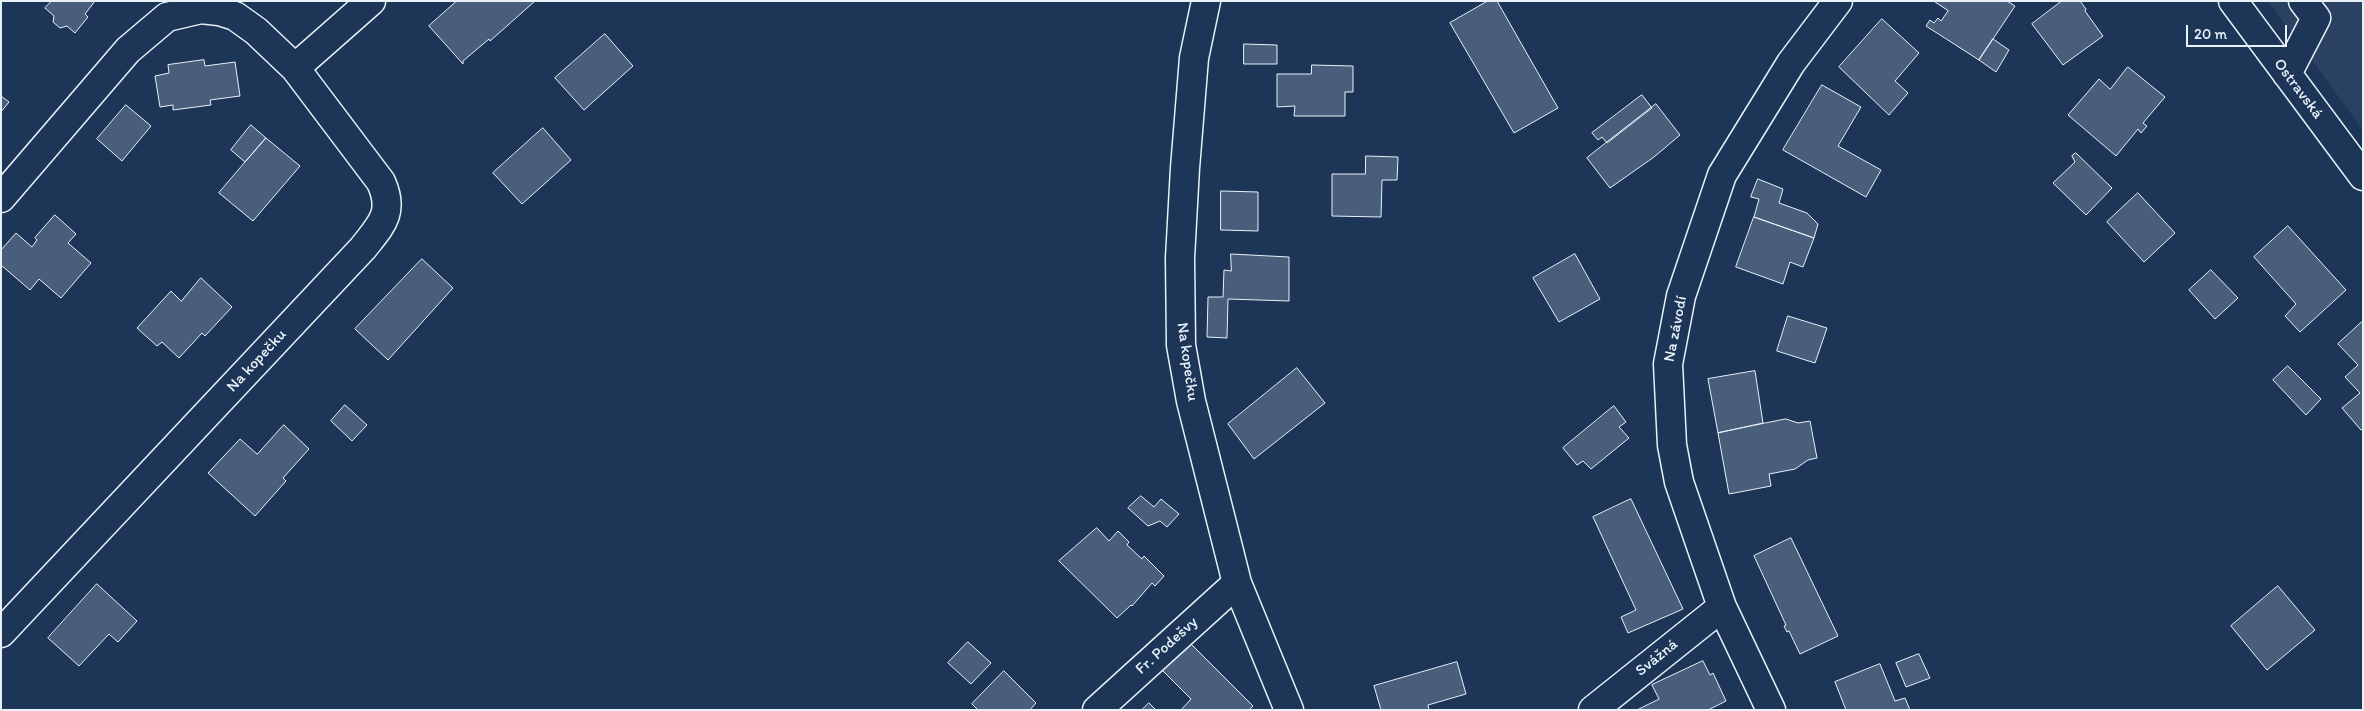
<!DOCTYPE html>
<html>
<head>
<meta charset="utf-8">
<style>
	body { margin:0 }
	#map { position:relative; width:2364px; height:711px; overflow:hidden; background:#1d3557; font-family:Itim,sans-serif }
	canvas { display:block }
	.frame { position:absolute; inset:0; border:2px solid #e8f1f8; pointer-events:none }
	.scale { position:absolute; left:2186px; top:25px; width:101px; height:22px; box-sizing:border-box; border:2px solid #e8f1f8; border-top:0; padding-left:6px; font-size:15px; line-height:18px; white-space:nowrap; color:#e8f1f8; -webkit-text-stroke:4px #1d3557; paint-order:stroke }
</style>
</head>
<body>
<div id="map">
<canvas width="2364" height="711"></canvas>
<div class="frame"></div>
<div class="scale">20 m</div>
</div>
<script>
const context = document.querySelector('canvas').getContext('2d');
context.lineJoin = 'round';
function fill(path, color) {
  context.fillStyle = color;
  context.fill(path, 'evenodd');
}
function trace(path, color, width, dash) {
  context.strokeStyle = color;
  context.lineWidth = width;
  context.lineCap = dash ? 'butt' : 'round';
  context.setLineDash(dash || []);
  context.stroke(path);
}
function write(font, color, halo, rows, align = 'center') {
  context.font = font + ' Itim,sans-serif';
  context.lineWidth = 4;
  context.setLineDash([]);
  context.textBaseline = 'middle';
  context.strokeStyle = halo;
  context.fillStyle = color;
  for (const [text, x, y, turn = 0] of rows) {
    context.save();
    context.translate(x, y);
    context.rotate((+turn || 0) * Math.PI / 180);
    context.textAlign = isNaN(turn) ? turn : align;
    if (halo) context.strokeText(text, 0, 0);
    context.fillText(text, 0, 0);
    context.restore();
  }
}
fill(new Path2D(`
	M2268,1H2363V130Z`), '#2a4162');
const building = new Path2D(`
	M52,1H95L85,14L88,17L75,33L67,26L60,28L53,22L54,16L45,8Z
	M457,1H535L490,41L489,39L463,61V64L429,26Z
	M1488,1H1497L1558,108L1514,133L1450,23Z
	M1934,1H2007L2015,6L1979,60L1926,26L1930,20L1934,23L1938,18L1941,21L1948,11Z
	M2062,1H2080L2086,9L2085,11L2103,36L2063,65L2032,24Z
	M1882,19L1919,53L1895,81L1908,93L1889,115L1839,67Z
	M605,34L633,66L584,110L555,78Z
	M1993,39L2009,50L1996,72L1979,60Z
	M1244,44L1277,45V64H1244Z
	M204,60L205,66L235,62L240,96L210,100L211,105L173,110V105L160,107L155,76L169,73L168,65Z
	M1312,65L1353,66V92H1345V116H1294L1295,106L1277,107V74H1311Z
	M2128,67L2165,97L2143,123L2147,126L2141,133L2138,129L2116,156L2068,115L2099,79L2110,89Z
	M1822,85L1861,107L1838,146L1881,170L1866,197L1783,150Z
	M1642,95L1652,108L1607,143L1602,137L1598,140L1592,133Z
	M1,96L9,102L1,112Z
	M1656,104L1680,135L1654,157L1610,188L1587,158Z
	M126,105L151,126L122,161L97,139Z
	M251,125L266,138L245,162L231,150Z
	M543,128L571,160L522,204L493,173Z
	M266,138L300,166L253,221L219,193Z
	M2076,153L2112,188L2086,215L2053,183L2075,162L2072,156Z
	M1366,156L1398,157L1397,180H1382L1381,217L1332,216V174H1365Z
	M1758,179L1783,189L1779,203L1807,213L1818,224L1814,238L1754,217L1759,199L1751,197Z
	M1221,191L1258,192V231L1221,230Z
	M2138,193L2175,233L2144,262L2107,222Z
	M55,215L76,234L68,243L91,263L61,298L39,279L30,290L1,265V250L16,233L32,247L37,240L35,238Z
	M1754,217L1814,238L1803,267L1790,262L1783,284L1736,267Z
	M2288,226L2346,290L2300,332L2285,316L2296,304L2254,257Z
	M1231,254L1289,257V301L1228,299L1227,338L1207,337L1208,297H1223L1224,270L1231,271Z
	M1575,254L1600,299L1559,322L1533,278Z
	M422,259L453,288L388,360L355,329Z
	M2211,270L2238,298L2215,319L2189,290Z
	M201,278L232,307L205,336L202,333L179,358L162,342L157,346L137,328L171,291L181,301Z
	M1788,316L1827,328L1815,363L1777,351Z
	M2363,321V429L2361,430L2342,408L2360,393L2345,377L2358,365L2338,344Z
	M2288,366L2321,399L2306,415L2273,380Z
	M1297,368L1325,403L1254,459L1228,424Z
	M1755,371L1763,423L1718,433L1708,379Z
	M345,405L367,425L352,441L331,421Z
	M1614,406L1626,422L1619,427L1629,438L1591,469L1583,461L1577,465L1563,448Z
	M1786,419L1798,423L1810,421L1817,458L1808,460L1795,469L1769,474L1771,486L1729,494L1718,433Z
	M284,425L309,449L283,478L286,481L255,516L208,473L240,439L257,454Z
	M1141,496L1154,507L1161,499L1179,514L1167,527L1160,521L1148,526L1128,508Z
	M1631,499L1683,609L1628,633L1621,617L1636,610L1593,517Z
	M1097,528L1109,541L1118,531L1129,542L1127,545L1142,559L1144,556L1164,576L1155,586L1152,583L1132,606L1131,605L1117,618L1059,561Z
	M1791,538L1838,636L1800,654L1789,631L1787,632L1784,626L1786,625L1754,556Z
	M97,584L137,621L118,642L109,634L79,666L48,638Z
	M2278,586L2315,630L2267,670L2231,626Z
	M968,642L991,663L971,684L948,663Z
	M1189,642L1253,706L1249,710H1181L1191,699L1161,669Z
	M1919,654L1930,678L1906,687L1896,663Z
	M1703,661L1710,675L1713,673L1726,701L1708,710H1637L1659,699L1652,685Z
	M1457,662L1466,694L1428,705L1429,710H1381L1374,686Z
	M1880,664L1895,701L1905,698L1910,710H1846L1835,682Z
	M1004,671L1036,703L1030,710H978L972,704Z
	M1149,703L1156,710H1142Z`);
fill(building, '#495e7a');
trace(building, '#e8f1f8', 1);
const minor = new Path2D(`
	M1206,1L1194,58L1185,168L1180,258L1181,345L1191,401L1237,583L1289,710
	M2233,1L2363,176
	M2287,74L2316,18L2303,1
	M1,198L128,50L167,17L201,9L219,11L235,16L256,31L295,68
	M1,633L363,248C381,225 395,213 381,182L295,68L371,1
	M1097,710L1237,583
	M1593,710L1722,607
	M1771,710L1722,607L1679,482L1672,445L1668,364L1681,296L1722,175L1791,63L1838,1`);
trace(minor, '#e8f1f8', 31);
trace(minor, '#1d3557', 28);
write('16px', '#e8f1f8', '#1d3557', [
	["Ostravská",2298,89,53],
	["Na závodí",1676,329,-79],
	["Na kopečku",257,361,-47],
	["Na kopečku",1187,362,82],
	["Fr. Podešvy",1167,646,-42],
	["Svážná",1657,658,-39]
]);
</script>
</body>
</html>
